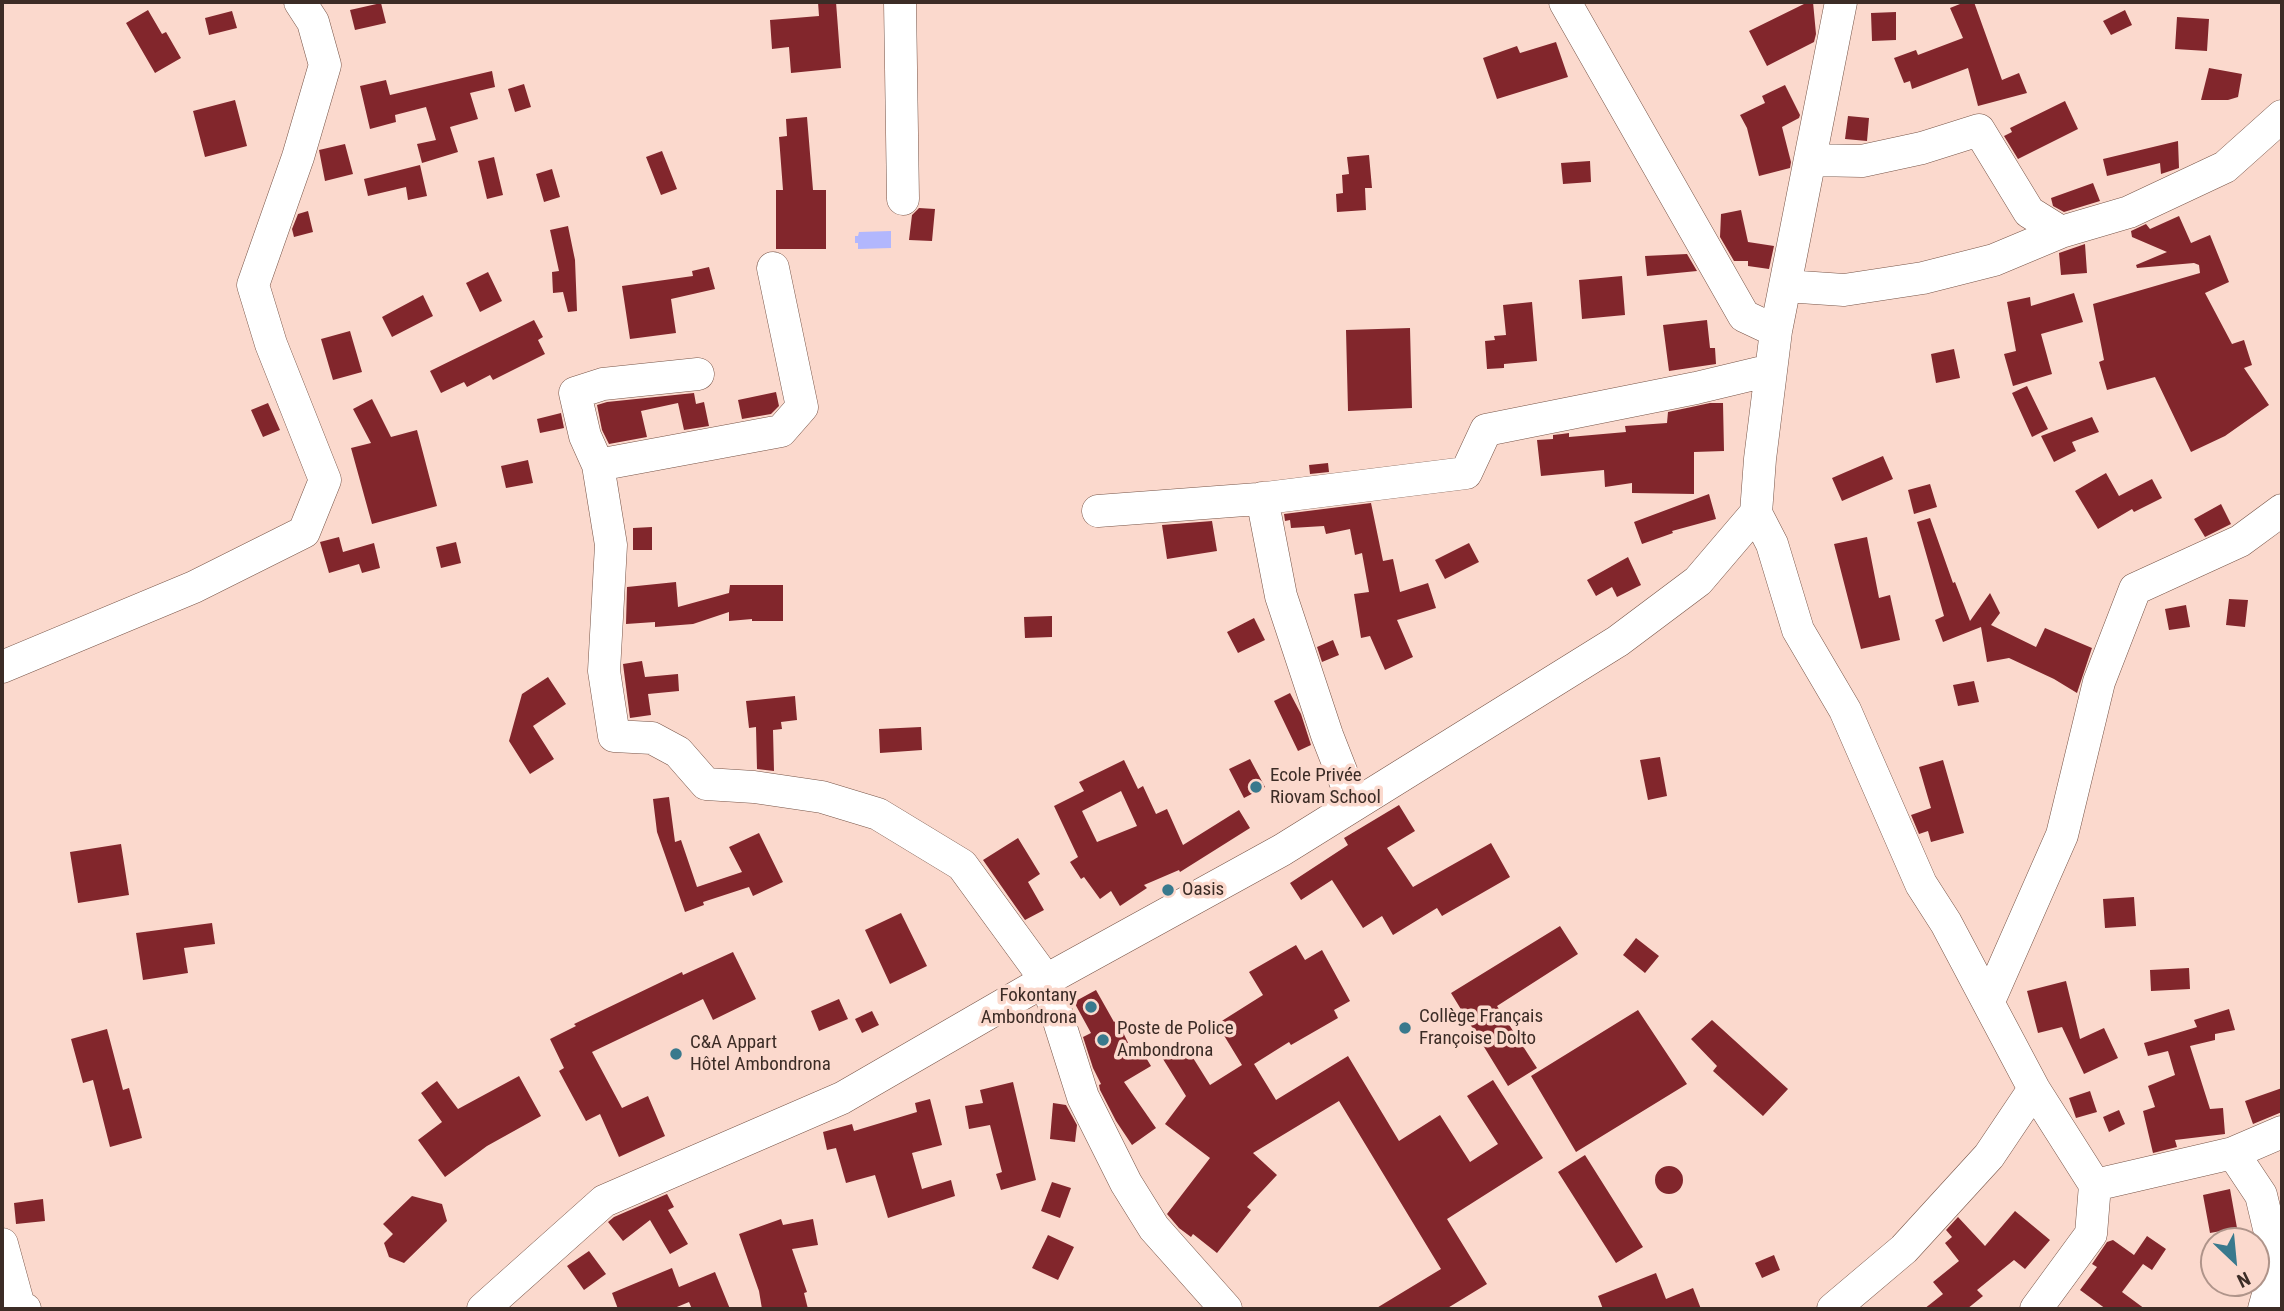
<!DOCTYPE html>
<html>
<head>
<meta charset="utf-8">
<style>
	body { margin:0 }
	#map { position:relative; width:2284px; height:1311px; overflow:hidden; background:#fbd9cd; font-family:"Roboto Condensed",sans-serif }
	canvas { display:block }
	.frame { position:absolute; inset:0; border:4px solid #3c2c26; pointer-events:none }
	.north { position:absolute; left:2200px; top:1227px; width:70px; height:70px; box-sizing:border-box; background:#fbd9cd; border:2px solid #af948a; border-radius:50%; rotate:154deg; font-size:19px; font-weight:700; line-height:28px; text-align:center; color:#3c2c26 }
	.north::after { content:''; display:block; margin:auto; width:24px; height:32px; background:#39798d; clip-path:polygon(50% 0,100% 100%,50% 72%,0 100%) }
</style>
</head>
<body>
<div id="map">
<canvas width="2284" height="1311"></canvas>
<div class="frame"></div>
<div class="north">N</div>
</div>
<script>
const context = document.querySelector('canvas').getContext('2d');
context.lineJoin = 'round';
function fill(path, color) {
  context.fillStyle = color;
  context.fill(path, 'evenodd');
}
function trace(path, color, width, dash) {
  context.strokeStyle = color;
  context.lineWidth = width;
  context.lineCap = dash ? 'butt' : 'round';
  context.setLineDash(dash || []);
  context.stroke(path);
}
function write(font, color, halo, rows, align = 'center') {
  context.font = font + ' "Roboto Condensed",sans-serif';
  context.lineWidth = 7;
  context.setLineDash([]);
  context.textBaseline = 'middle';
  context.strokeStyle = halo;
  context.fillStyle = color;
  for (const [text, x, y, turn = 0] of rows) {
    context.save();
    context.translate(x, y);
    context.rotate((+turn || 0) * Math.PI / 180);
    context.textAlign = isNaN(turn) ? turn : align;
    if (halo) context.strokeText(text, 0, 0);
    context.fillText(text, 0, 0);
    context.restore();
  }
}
fill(new Path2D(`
	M891,231V248L858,249V243H855V236H858L859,232Z`), '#b2b7fd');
fill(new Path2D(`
	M818,2H836L841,68L791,73L789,47L772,49L770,20L819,16Z
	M1808,2H1813L1816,34L1814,42L1767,66L1749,31Z
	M1965,2H1974L2002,80L2019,73L2027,93L1978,106L1968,68L1912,89L1910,81L1904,83L1894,58L1916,50L1918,55L1963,38L1950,8Z
	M381,3L386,23L355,30L350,10Z
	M148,10L162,34L166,32L181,58L155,73L126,23Z
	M2125,10L2132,25L2111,35L2103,21Z
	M232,11L237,28L209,35L205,18Z
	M1896,12V40L1872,41L1871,13Z
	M2177,17L2209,19L2207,51L2175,49Z
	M1556,42L1568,77L1497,99L1483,58L1517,46L1520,53Z
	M2209,68L2242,74L2238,97L2228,100H2201Z
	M492,71L495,87L470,93L478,119L450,127L458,152L422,163L417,144L436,140L426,107L395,115L396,122L370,129L360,86L386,80L390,95Z
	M524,84L531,107L515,112L508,89Z
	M1785,85L1800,115L1799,118L1782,127L1791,162L1790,168L1759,176L1747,128L1740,115L1765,103L1762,96Z
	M235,100L247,146L205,157L193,111Z
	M2065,101L2078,129L2018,159L2004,136L2012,132L2010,128Z
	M1848,116L1869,118L1867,141L1845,139Z
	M807,117L813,190H826V249H776V190H783L779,137L787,136L786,119Z
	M2178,141L2179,168L2161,174L2160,163L2107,176L2103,159Z
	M345,144L353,174L325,181L319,150Z
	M662,151L677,189L661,195L646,157Z
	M1369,155L1372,188H1365L1366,210L1337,212L1336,194L1343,193L1342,175L1349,174L1347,157Z
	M494,157L503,195L487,199L478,161Z
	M1590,161L1591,182L1563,184L1561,163Z
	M420,165L427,196L408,200L406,187L368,196L364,179Z
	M552,169L560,197L544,202L536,174Z
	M2093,183L2100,201L2064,212L2053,206L2051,198Z
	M919,208L935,209L932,241L909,240L912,215Z
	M1741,210L1748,242L1774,246L1769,269L1748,266V261H1734L1720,237L1721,214Z
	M308,211L313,232L294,237L292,229L298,214Z
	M2179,216L2191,243L2210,235L2229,282L2205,293L2232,344L2244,340L2252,365L2244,368L2269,405L2225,436L2191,452L2155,377L2107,390L2099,362L2104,360L2093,304L2200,273L2199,265L2194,263L2137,268L2136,265L2167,252L2132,237L2131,231L2146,224L2150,229Z
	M568,226L575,260L577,311L568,312L563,292L553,293L552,272L559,271L550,230Z
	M2085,244L2087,273L2061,275L2059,253Z
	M1687,254L1697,271L1647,276L1645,256Z
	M709,267L715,289L671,299L676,333L630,339L622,286L693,276L692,271Z
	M488,272L502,301L480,312L466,283Z
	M1622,276L1625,315L1582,319L1579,280Z
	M2074,293L2083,322L2041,334L2052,374L2013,386L2004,354L2016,351L2007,302L2030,297L2031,306Z
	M423,295L433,316L392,337L382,317Z
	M1532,302L1537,361L1504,364V368L1487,369L1485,341L1495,340L1494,336L1506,335L1503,305Z
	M534,320L543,337L538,340L545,354L493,380L490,375L467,387L464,382L441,393L430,371Z
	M1707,320L1710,348H1715L1716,364L1669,371L1663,325Z
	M1410,328L1412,408L1348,411L1346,330Z
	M350,331L362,372L333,380L321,339Z
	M1954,349L1960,378L1936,383L1931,354Z
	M2027,386L2048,429L2032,437L2012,393Z
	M776,392L779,406L771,414L742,419L738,400Z
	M694,393L696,404L704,402L709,426L684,430L678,403L641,411L647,437L609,444L602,430L597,405L607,402Z
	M372,399L391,437L417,430L437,506L372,524L351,448L371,443L353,409Z
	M268,403L280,430L263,437L251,410Z
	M1710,403H1723L1724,451L1694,452V494L1632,493V483L1605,487L1604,470L1541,476L1537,440L1553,439V435L1562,434L1569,433V437L1626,432L1625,426L1667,423L1668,412Z
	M561,413L564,428L540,433L537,419Z
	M2092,417L2099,432L2072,442L2076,451L2054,462L2041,436Z
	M1883,456L1893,479L1842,501L1832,478Z
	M528,460L533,483L506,488L501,466Z
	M1328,463L1329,472L1310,474L1309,465Z
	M2106,473L2119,496L2152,479L2162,498L2134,512L2132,509L2098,529L2075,491Z
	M1930,484L1937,507L1914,514L1908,490Z
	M1709,494L1716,519L1672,531L1673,533L1642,544L1634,522Z
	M1371,503L1383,561L1393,559L1400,592L1428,583L1436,608L1397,620L1413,657L1385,670L1370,636L1361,638L1354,594L1369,592L1362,553L1355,555L1350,529L1326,534L1324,526L1291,528L1290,520L1285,521L1284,514Z
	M2221,504L2231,524L2205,537L2194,519Z
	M1930,518L1953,583L1955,582L1970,621L1990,593L2000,613L1991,625L2036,647L2045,628L2092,648L2077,693L2054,679L2009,658L1987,662L1981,627L1943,642L1935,620L1944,616L1917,522Z
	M1212,521L1217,551L1167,559L1162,525Z
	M652,527V550H633V528Z
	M339,537L343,552L374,543L380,568L362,573L359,564L329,573L320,542Z
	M1867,537L1879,598L1890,595L1900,640L1861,649L1834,544Z
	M456,542L461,563L441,568L436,547Z
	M1469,543L1479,562L1445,579L1435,560Z
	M1628,557L1641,585L1617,597L1612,587L1596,596L1587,580Z
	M676,582L678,607L729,593L730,585H783V621H752V619L729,621V612L693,624L655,627V622L626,624L627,587Z
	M2229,599L2248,600L2245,627L2226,625Z
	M2186,605L2190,627L2169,630L2165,609Z
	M1052,616V637L1025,638L1024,617Z
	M1254,618L1265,640L1238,653L1227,632Z
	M1333,640L1339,655L1322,662L1317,647Z
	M642,661L645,677L678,674L679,691L648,694L651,715L630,718L623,664Z
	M548,677L566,704L533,726L554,759L530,774L509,741L522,694Z
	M1974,681L1979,702L1958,706L1953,685Z
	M1290,693L1301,714L1311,745L1298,751L1274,701Z
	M795,696L797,720L781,722L782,729L773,730L774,771L757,769L756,727L749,728L746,701Z
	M921,727L922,750L880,753L879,729Z
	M1660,757L1667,796L1648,800L1640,760Z
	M1250,759L1265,787L1244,798L1229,769Z
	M1124,760L1138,789L1143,786L1156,814L1167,809L1183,845L1239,810L1250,828L1180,872L1179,870L1144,885L1147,888L1120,906L1111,891L1100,899L1084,877L1081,879L1070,862L1078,857L1054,806L1084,791L1079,782ZM1121,791L1137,826L1097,842L1082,811Z
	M1943,760L1964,833L1931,842L1928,831L1919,834L1911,815L1931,808L1919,767Z
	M669,797L675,842L681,840L697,887L742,872L729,847L759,833L783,882L753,896L749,887L703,902L704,905L685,912L657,832L653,799Z
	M1399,805L1415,831L1387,848L1413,887L1491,843L1510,877L1442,916L1437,908L1393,935L1382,916L1363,928L1332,880L1301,900L1290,883L1348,845L1344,838Z
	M1018,838L1040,874L1028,882L1044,910L1025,920L983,860Z
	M121,844L129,895L78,903L70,852Z
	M2134,897L2136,926L2105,928L2103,899Z
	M901,913L927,966L890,984L865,930Z
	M212,923L215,944L184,948L188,973L143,980L136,933Z
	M1560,926L1578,954L1497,1006L1537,1068L1508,1086L1451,993Z
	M1636,938L1659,956L1645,973L1623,955Z
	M1296,945L1305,960L1322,950L1350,1001L1334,1010L1338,1018L1291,1045L1289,1042L1254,1064L1276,1100L1348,1056L1399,1141L1440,1115L1470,1162L1498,1144L1467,1096L1493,1080L1543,1158L1447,1219L1487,1284L1446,1309H1375L1441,1269L1339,1101L1253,1153L1277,1175L1247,1207L1251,1210L1217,1253L1193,1234L1191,1237L1179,1228L1167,1214L1210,1158L1165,1124L1186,1096L1163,1059L1185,1045L1210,1085L1242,1065L1217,1024L1263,995L1249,972Z
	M733,952L756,999L713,1020L703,999L592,1052L622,1108L648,1096L665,1136L619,1157L600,1114L586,1121L559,1071L564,1068L550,1039L576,1026L574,1024L682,972L683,975Z
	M2189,968L2190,989L2151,991L2150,970Z
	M2066,981L2080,1039L2104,1028L2118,1058L2084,1074L2062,1027L2038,1033L2027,991Z
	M1096,990L1114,1022L1117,1020L1134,1055L1142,1051L1151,1066L1124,1082L1156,1128L1132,1145L1116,1121L1100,1090L1099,1085L1101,1084L1093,1068L1083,1037L1091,1033L1074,1002Z
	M839,999L848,1019L819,1031L811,1011Z
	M2229,1009L2235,1030L2215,1034V1040L2190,1046L2210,1109L2223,1108L2225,1134L2175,1140L2177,1147L2153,1153L2143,1111L2155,1107L2148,1086L2175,1075L2168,1051L2148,1056L2144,1043L2197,1027L2194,1020Z
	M1638,1010L1687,1084L1576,1152L1531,1076Z
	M872,1011L879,1025L862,1033L855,1019Z
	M1712,1020L1788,1089L1763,1116L1713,1071L1717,1066L1691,1039Z
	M107,1029L123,1090L129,1088L142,1138L110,1147L93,1080L83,1083L71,1039Z
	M519,1076L541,1116L487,1146L445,1177L418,1140L442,1122L421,1093L437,1081L458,1109Z
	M1013,1082L1036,1180L1001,1190L996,1174L1002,1172L990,1125L969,1129L965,1106L983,1103L980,1090Z
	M2282,1088V1112L2253,1124L2245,1101Z
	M2090,1091L2097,1112L2076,1118L2069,1098Z
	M930,1099L942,1145L912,1153L922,1189L951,1180L955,1196L888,1218L875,1175L846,1183L836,1148L827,1150L823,1132L852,1124L854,1131L917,1112L915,1103Z
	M1053,1103L1066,1105L1077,1125L1075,1142L1050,1139Z
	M2119,1110L2125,1124L2109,1132L2103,1117Z
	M1585,1155L1643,1247L1616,1263L1558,1172Z
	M1655 1180a14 14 0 1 1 28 0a14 14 0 1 1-28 0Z
	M1052,1182L1071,1188L1060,1218L1041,1211Z
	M2230,1189L2237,1228L2210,1233L2203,1195Z
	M667,1194L674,1207L668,1210L688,1244L670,1254L650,1220L623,1241L608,1222L614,1217Z
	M412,1196L442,1204L447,1221L404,1263L389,1257L384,1243L393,1234L383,1224Z
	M43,1199L45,1221L16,1224L14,1203Z
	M2015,1211L2050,1240L2025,1269L2014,1260L1977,1290L1983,1296L1967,1309H1924L1943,1294L1933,1282L1959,1261L1945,1243L1952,1237L1946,1230L1958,1217L1985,1246Z
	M781,1219L783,1225L813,1219L818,1245L792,1249L807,1292L804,1293L808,1309H762L759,1291L739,1234Z
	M1048,1235L1074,1247L1058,1280L1032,1268Z
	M2147,1236L2166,1249L2152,1270L2143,1264L2122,1292L2145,1309H2106L2080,1290L2097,1267L2092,1264L2107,1242L2113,1240L2134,1255Z
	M589,1251L606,1274L584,1290L567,1266Z
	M1774,1255L1780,1270L1762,1278L1755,1263Z
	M672,1268L679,1287L715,1272L730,1309H692L689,1302L672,1309H618L612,1293Z
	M1656,1273L1666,1299L1693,1288L1701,1309H1603L1598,1296Z`), '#82262c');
const minor = new Path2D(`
	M900,2L903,199
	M1565,2L1744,316L1776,331
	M1810,160L1862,161L1922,148L1979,130L2029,212L2061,232
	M1785,286L1844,290L1923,278L1994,260L2061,232L2129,212L2225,167L2282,116
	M698,374L603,384L575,393L585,436L598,465L611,545L604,671L614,736L652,738L678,752L706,784L754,787L822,797L878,814L962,865L1046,980L1083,1097L1126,1183L1154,1228L1226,1309
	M598,465L781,431L802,407L773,268
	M1262,498L1281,596L1327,735L1354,804
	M1098,511L1258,499L1466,473L1486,430L1696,388L1771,370
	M1756,513L1772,544L1798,630L1845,710L1921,884L1946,923L2034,1089L2095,1185L2233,1153L2261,1195L2277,1262L2264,1309
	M2,667L194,587L304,532L325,480L271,344L253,285L298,157L325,65L313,22L300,2
	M1989,1001L2062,835L2099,682L2135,589L2240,541L2282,510
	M2233,1153L2282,1132
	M2,1244L19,1306L25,1309
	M483,1309L604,1201L842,1098L1046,980L1282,850L1618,641L1698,581L1756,513L1760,459L1776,331L1841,2
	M1833,1309L1904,1249L1989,1156L2034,1089
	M2036,1309L2091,1234L2095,1185`);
trace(minor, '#775447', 33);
trace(minor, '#fff', 32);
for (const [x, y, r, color] of [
	[1256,787,7,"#39798d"],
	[1168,890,7,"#39798d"],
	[1091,1007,7,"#39798d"],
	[1405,1028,7,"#39798d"],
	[1103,1040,7,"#39798d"],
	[676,1054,7,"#39798d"]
]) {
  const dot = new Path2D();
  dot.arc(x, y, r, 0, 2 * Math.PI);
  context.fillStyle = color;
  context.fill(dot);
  trace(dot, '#fbd9cd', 2.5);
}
write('19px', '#3c2c26', '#fbd9cd', [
	["Ecole Privée",1270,776],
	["Riovam School",1270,798],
	["Oasis",1182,890],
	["Fokontany",1077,996,"right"],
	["Ambondrona",1077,1018,"right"],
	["Collège Français",1419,1017],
	["Françoise Dolto",1419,1039],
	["Poste de Police",1117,1029],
	["Ambondrona",1117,1051],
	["C&A Appart",690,1043],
	["Hôtel Ambondrona",690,1065]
], 'left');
</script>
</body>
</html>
